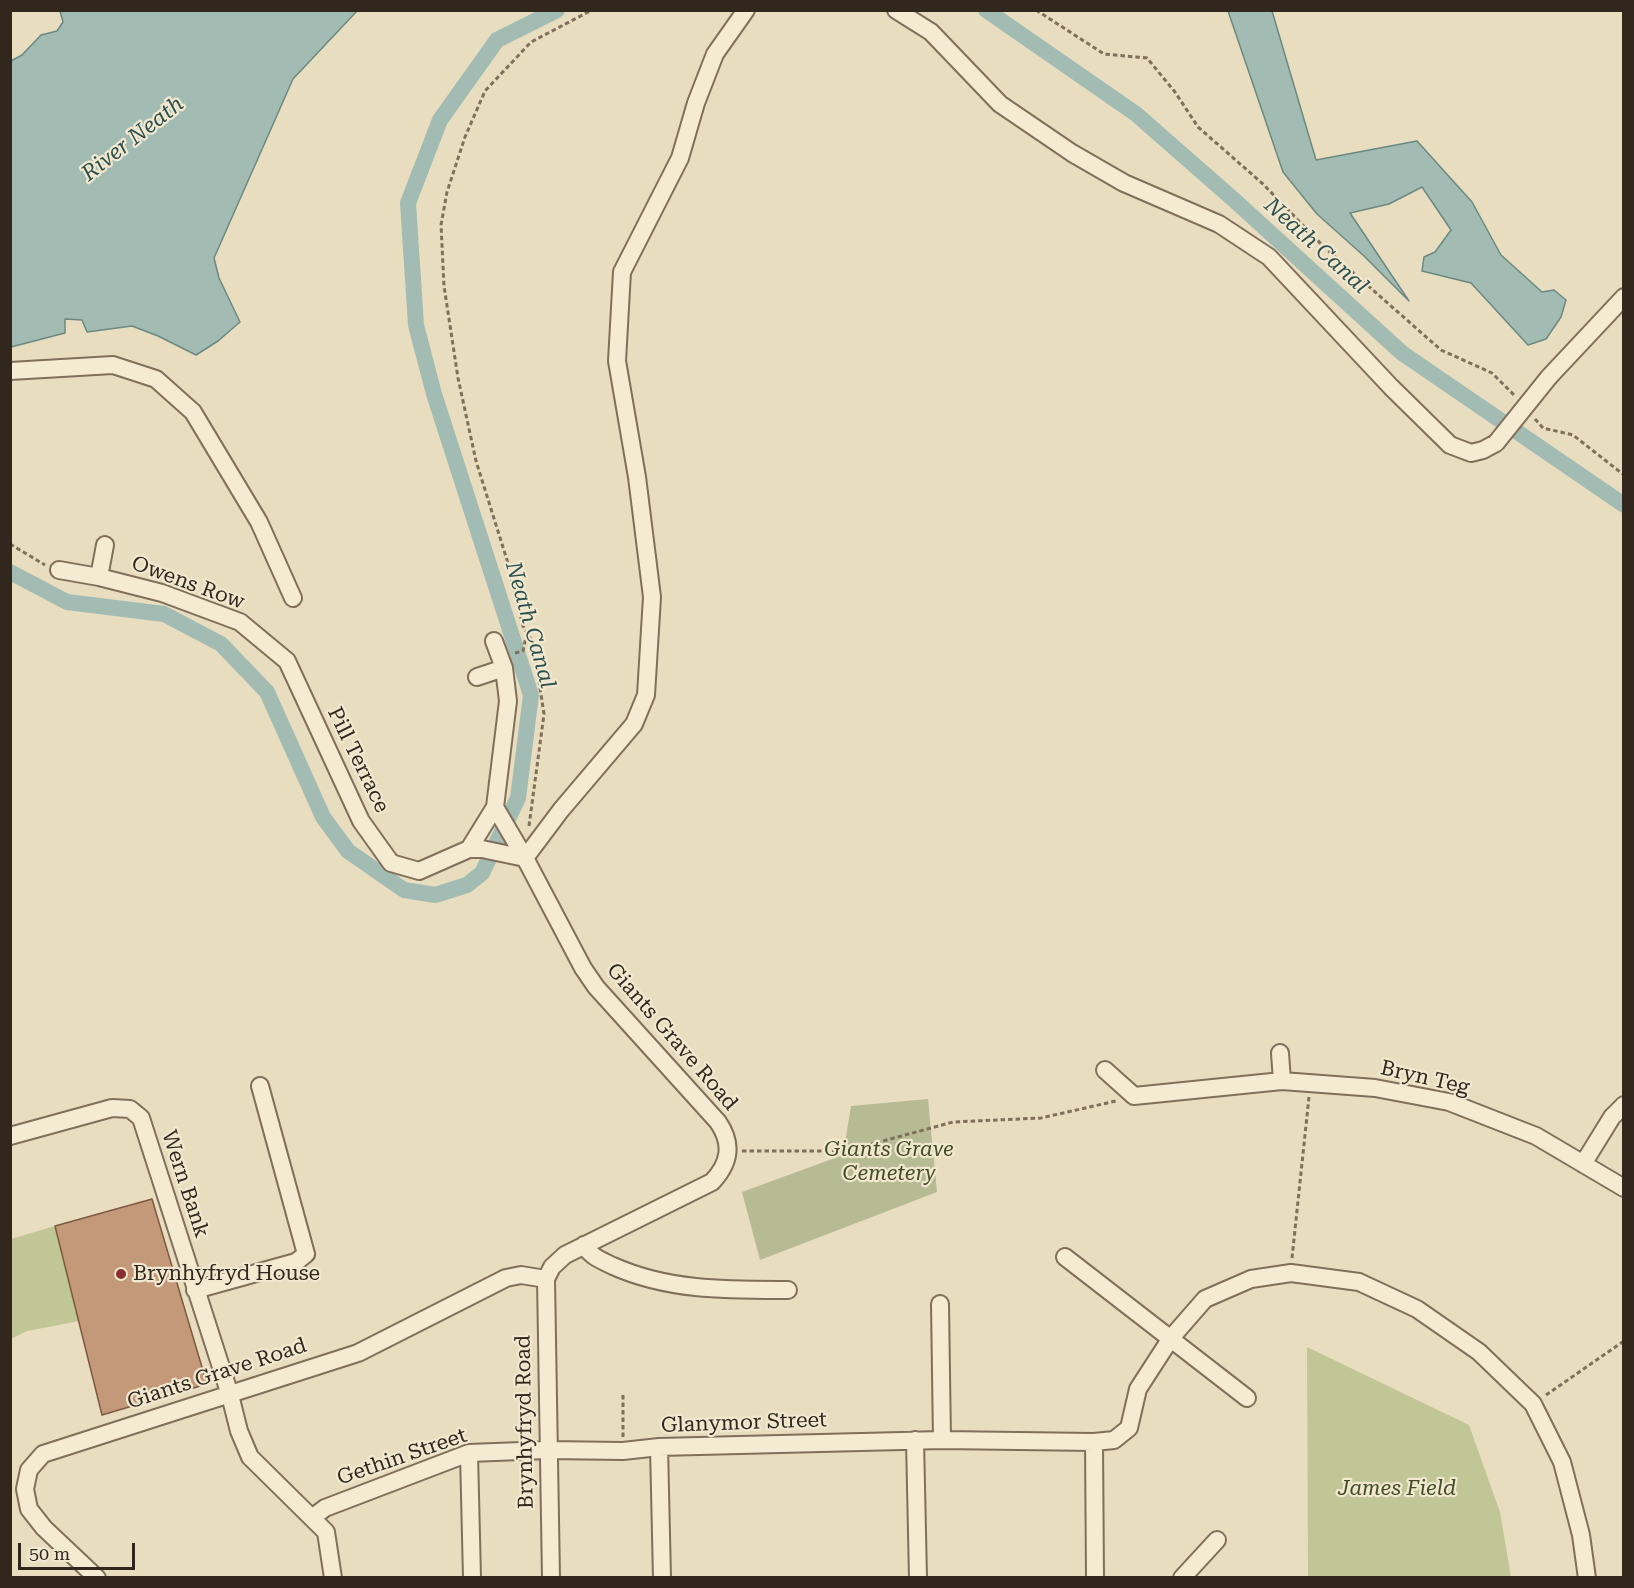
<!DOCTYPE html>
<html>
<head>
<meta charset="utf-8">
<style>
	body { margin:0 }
	#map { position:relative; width:1634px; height:1588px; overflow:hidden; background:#e9ddc0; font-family:"Roboto Serif",serif }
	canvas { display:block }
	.frame { position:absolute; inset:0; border:12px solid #31271d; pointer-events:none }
	.scale { position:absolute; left:18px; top:1543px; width:117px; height:27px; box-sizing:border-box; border:3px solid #31271d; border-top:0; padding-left:8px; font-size:18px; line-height:21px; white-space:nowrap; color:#31271d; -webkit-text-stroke:4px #f1e8cf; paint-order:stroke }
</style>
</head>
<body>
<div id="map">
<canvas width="1634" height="1588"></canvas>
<div class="frame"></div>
<div class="scale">50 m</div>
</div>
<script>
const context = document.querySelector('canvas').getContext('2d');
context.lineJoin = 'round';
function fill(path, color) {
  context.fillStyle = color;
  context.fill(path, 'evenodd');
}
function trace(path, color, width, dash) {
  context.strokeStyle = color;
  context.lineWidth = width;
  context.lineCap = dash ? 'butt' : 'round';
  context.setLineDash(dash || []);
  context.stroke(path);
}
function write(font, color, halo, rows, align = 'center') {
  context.font = font + ' "Roboto Serif",serif';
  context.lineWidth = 4.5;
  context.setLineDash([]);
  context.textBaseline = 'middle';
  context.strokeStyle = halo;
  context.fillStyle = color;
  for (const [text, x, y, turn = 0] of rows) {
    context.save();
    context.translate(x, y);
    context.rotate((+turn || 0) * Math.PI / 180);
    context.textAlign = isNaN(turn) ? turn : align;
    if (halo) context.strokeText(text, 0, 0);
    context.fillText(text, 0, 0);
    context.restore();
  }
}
fill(new Path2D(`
	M55,1226L79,1321L27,1331L11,1339V1239Z
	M1307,1347L1469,1425L1500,1512L1511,1577H1308Z`), '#c0c695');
fill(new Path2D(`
	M928,1099L937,1192L760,1260L742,1192L843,1155L851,1106Z`), '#b6bb94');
const water = new Path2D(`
	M60,11H357L293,79L214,258L219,278L240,322L218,341L196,355L158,336L132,326L87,332L82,320L65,319V333L11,347V61L22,55L41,35L57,31L63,22Z
	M1228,11H1272L1316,160L1417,141L1472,202L1501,255L1542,292L1554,290L1566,300L1561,317L1546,339L1528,345L1471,283L1422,271L1424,257L1435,252L1451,230L1422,187L1389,204L1350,213L1409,301L1364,256L1317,214L1283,172Z`);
fill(water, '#a2bcb4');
trace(water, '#6b8881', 1.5);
trace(new Path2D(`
	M986,10L1136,114L1233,199L1402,353L1624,505
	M10,572L67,602L164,614L221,644L267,692L323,817L348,851L404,890L435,895L467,885L482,873L518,798L531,695L434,394L416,325L408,203L440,120L497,40L557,10`), '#a2bcb4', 16);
const building = new Path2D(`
	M152,1199L207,1384L102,1415L55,1226Z`);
fill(building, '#c49979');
trace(building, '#7d5a42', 1.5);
const minor = new Path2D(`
	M896,10L931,32L1000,104L1072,153L1124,183L1219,224L1269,257L1391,387L1450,445L1471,453L1483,450L1496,443
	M10,371L113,365L156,379L193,412L259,522L293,598
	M1549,377L1624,297
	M59,570L99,577L162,593L240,622L287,661L361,821L391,863L419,871L469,849H482L525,858
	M99,577L105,545
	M477,677L504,668
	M495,807L525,858L583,968L596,987L718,1122C733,1144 730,1163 712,1182L565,1255L552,1267L546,1279L551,1578
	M469,849L495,807L508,701L504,668L494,641
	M525,858L561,810L634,724L646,695L652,597L637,477L617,361L622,272L680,158L696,103L715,54L746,10
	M1280,1053L1282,1081L1375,1088L1449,1102L1536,1136L1624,1188
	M1105,1070L1134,1096L1282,1081
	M10,1136L112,1108L130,1109L141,1118L230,1395L239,1431L250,1457L326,1532L333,1578
	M1583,1164L1612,1117L1624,1105
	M584,1245C591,1257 601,1260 613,1266C669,1291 728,1290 788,1290
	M1065,1257L1247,1398
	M195,1290L296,1262L306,1254L260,1086
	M940,1304L942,1440
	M915,1440L918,1578
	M1094,1442L1095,1578
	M659,1447L662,1578
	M469,1453L472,1578
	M312,1518L325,1508L469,1453L547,1450L623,1451L659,1447L942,1440L1094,1442L1114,1440L1129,1428L1138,1389L1171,1338L1205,1299L1251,1279L1291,1273L1359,1282L1417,1309L1479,1352L1533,1404L1562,1462L1581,1535L1587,1578
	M97,1578L44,1528L29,1509L25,1489L29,1470L43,1454L358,1353L506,1278L521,1275L546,1279
	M1182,1578L1217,1540`);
trace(minor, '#806f5a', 20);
trace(new Path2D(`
	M1036,10L1104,54L1147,58L1175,92L1198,127L1263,184L1324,247L1441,350L1492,373L1515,396
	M1535,419L1543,428L1573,435L1624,475
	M10,544L45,565
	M515,653L523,651L527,632
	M529,826L544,714L533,643L523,626L507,560L476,461L458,378L444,286L441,225L447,192L465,137L485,91L531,42L592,10
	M742,1151H846L953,1122L1041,1118L1116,1101
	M1292,1258L1309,1097
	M1546,1395L1624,1341
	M623,1437V1392`), '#806f5a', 3, [4.5, 3]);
trace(minor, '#f5ebd2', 16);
const minorBridge = new Path2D(`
	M1496,443L1549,377`);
trace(minorBridge, '#806f5a', 20, []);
trace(minorBridge, '#f5ebd2', 16);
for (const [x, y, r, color] of [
	[121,1274,6,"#8a2f2f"]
]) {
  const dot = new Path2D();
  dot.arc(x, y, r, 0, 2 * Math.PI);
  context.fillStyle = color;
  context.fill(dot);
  trace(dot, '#f1e8cf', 2);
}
write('21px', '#31271d', '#f1e8cf', [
	["Owens Row",188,583,20],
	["Pill Terrace",358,760,64],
	["Giants Grave Road",672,1037,49],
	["Bryn Teg",1425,1078,13],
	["Wern Bank",185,1184,72],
	["Giants Grave Road",217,1374,-18],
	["Brynhyfryd Road",525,1422,-91],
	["Glanymor Street",744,1423,-2],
	["Gethin Street",402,1457,-19]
]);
write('italic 21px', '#424c25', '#f1e8cf', [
	["Giants Grave",889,1150],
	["Cemetery",889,1174],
	["James Field",1397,1489]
]);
write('21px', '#31271d', '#f1e8cf', [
	["Brynhyfryd House",133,1274]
], 'left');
write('italic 22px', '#2d504e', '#f1e8cf', [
	["River Neath",133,139,-38],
	["Neath Canal",1316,246,42],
	["Neath Canal",530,625,74]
]);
</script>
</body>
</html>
